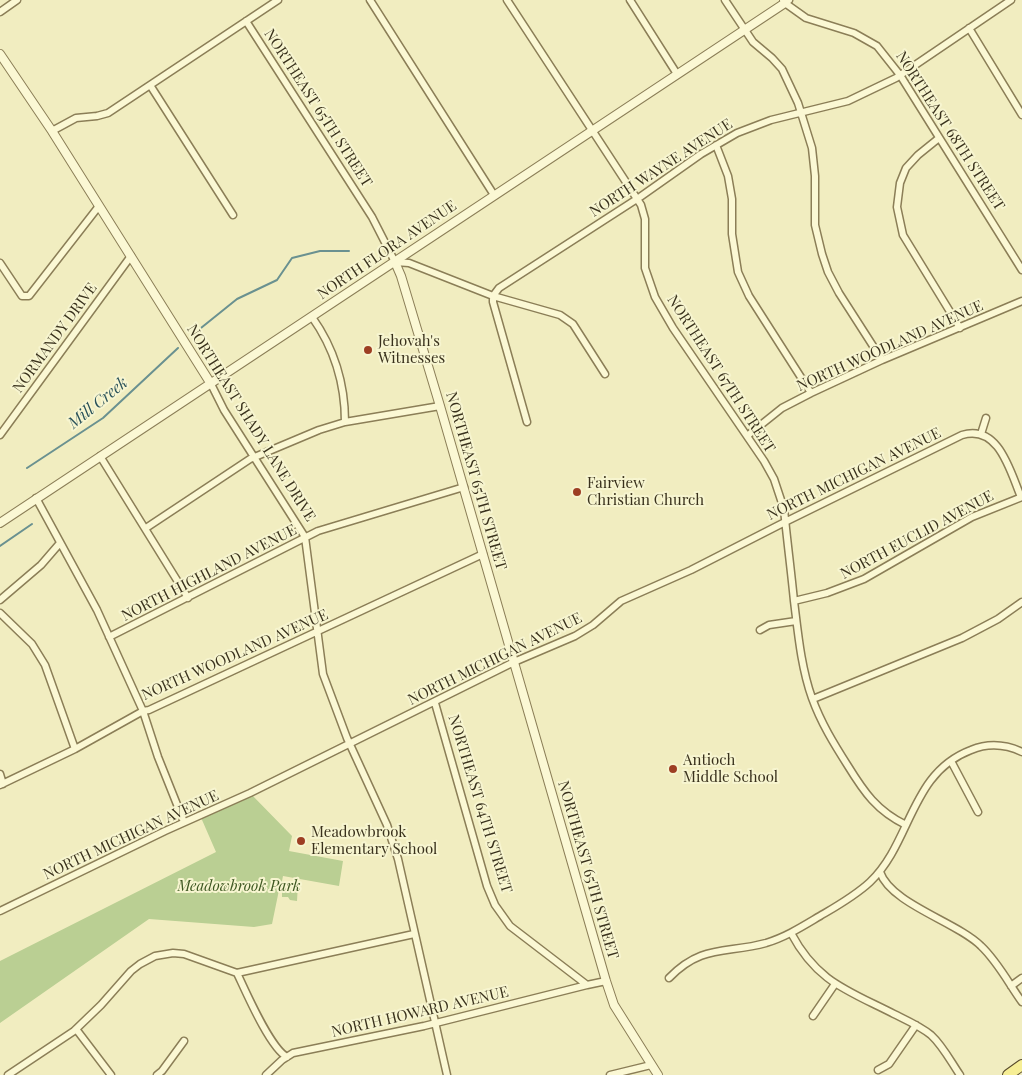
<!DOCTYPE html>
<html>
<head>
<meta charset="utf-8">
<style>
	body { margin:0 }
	canvas { display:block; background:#f1edc0 }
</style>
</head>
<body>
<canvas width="1022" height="1075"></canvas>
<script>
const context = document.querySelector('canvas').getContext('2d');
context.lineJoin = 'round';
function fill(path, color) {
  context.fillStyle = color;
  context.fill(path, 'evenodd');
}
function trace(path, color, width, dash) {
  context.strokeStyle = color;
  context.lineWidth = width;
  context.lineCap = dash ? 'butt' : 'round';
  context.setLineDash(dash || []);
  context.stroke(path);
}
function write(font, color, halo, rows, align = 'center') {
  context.font = font + ' "Playfair Display",serif';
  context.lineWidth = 4;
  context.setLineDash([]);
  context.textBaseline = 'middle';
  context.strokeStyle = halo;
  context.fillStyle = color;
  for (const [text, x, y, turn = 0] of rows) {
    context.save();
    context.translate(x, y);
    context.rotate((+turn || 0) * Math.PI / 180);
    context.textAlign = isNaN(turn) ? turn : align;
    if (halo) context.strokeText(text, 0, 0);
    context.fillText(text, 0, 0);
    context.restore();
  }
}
fill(new Path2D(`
	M250,793L292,836L289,851L343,861L339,886L283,876L282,881L298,884L297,901L290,900L288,897H282V892L279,890L272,924L254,927L149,919L0,1023V961L216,852L199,813Z`), '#bacf93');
trace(new Path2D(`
	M191,336L237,299L277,280L292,258L320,251H349
	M27,468L103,418L178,348
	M0,546L32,524`), '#6a9190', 2);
const minor = new Path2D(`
	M370,0L494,195
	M507,0L641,205L645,219V268L655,297L673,328L764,461L774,479L784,509C787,540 791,570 794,601C798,633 801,667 812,698C821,723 834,744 848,766C864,792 877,811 906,825
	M630,0L677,74
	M725,0L753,42L772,58L782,69L798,103L812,148L815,176V225L822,254L828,272L839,293L882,360
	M789,0L785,3L806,18L854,33L877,46L900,75L1022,270
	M0,12L17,0
	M246,21L372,217L395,262L409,263L493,296L560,315L573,324L605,374
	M969,28L1022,115
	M150,85L233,215
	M52,131L76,118L97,116L108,113L278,0
	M939,138L918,155L906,168L900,183L897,207L903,235L960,328
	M716,145L728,176L732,199V234L738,272L749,296L811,393
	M0,263L22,296H29L99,206
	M312,317C334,348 345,383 345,422
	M211,384L224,410L305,537L323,674L347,738L387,825L398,859L447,1075
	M527,422L493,302V296L499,288L640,197L701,154L737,133L771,120L848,101L896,78L1011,0
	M981,434L986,418
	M0,435L131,256
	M747,436L782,408L811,393L882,360L1022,301
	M100,456L188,598
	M36,498L97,610L143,711L158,757L184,822
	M146,528L250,459L319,430L345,422L440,406
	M0,600L41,565L60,543
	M794,601L827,593L864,579L972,517L1022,497
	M0,613L32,644L45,665L75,749
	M760,630L769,625L796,621
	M109,637L318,531L464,487
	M813,699L962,638L998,619L1022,602
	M435,703L487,886L495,905L510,926L587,985L606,981
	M951,761L978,812
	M0,774L3,784
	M0,785L75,749L143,711L149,710L483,554
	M880,872C891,904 957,922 981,946C998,962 1009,984 1022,1002
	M0,911L165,831L250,793L514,662L575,636L593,625L621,601L691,570L785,522L962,435C999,424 1010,471 1021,497
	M791,933C817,982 847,990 894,1014C906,1020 920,1026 931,1035C943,1046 951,1062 960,1075
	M237,973C246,992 270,1048 287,1057
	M669,978C702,944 726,954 766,943C786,937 803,926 820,916C837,906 855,896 870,882C912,842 910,773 971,750C988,743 1005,744 1022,752
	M1011,986L1022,978
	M813,1016L835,984
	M76,1029L111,1075
	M878,1070L889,1064L916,1025
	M8,1075L74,1031L101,1005L131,971L140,964L155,956L173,953L184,954L237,973L414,934
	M157,1075L162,1071L184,1041
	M266,1075L282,1060L293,1053L424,1026L587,985
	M610,1075L651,1065`);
const tertiary = new Path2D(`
	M0,54L52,131L211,384
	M395,262L401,276L440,406L606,981L614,1005L658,1075
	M0,523L785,3L784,0`);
const primary = new Path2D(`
	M1008,1075L1022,1065`);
trace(minor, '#8b7e57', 9);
trace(tertiary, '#8b7e57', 10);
trace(primary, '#584a2b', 12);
trace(minor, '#fbf8d4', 6);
trace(tertiary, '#fbf8d4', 8);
trace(primary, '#f6ee95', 10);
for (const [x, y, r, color] of [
	[368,350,5,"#9d3e23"],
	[577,492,5,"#9d3e23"],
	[673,769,5,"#9d3e23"],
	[301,841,5,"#9d3e23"]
]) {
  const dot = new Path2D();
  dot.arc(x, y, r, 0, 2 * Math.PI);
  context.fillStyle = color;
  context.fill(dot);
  trace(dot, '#f7f5d0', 2);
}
write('15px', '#39311c', '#f7f5d0', [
	["NORTHEAST 65TH STREET",318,108,57],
	["NORTHEAST 68TH STREET",950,131,57],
	["NORTH WAYNE AVENUE",661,168,-33],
	["NORTH FLORA AVENUE",387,250,-34],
	["NORMANDY DRIVE",55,338,-54],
	["NORTH WOODLAND AVENUE",890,346,-24],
	["NORTHEAST 67TH STREET",721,374,57],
	["NORTHEAST SHADY LANE DRIVE",251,423,58],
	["NORTH MICHIGAN AVENUE",854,474,-26],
	["NORTHEAST 65TH STREET",476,481,74],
	["NORTH EUCLID AVENUE",917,535,-28],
	["NORTH HIGHLAND AVENUE",209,573,-27],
	["NORTH WOODLAND AVENUE",235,655,-24],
	["NORTH MICHIGAN AVENUE",495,659,-26],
	["NORTHEAST 64TH STREET",480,804,73],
	["NORTH MICHIGAN AVENUE",131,835,-25],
	["NORTHEAST 65TH STREET",588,870,74],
	["NORTH HOWARD AVENUE",420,1012,-13]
]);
write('15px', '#39311c', '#f7f5d0', [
	["Jehovah's",378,341],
	["Witnesses",378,358],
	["Fairview",587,483],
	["Christian Church",587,500],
	["Antioch",683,760],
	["Middle School",683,777],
	["Meadowbrook",311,832],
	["Elementary School",311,849]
], 'left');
write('italic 15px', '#3d5721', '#f7f5d0', [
	["Meadowbrook Park",239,886]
]);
write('italic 16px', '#2a525a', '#f7f5d0', [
	["Mill Creek",98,403,-39]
]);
</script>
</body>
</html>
